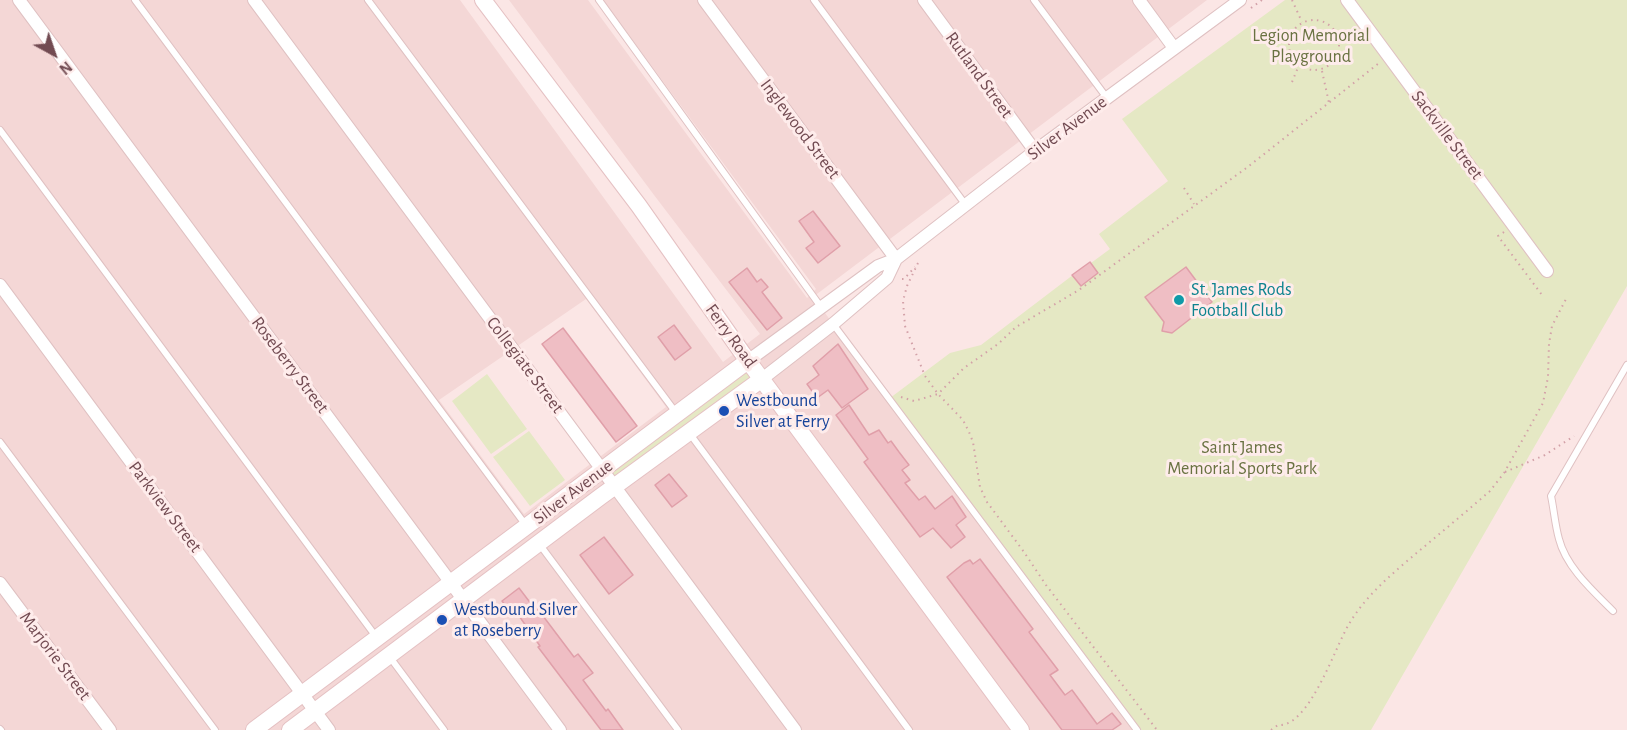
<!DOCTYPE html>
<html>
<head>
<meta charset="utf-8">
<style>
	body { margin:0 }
	#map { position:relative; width:1627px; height:730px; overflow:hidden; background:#fbe6e5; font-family:"Alegreya Sans",sans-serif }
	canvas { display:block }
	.north { position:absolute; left:24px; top:24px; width:60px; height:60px; -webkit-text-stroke:4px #feeceb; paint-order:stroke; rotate:140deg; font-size:16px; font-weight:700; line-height:24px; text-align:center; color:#724b52 }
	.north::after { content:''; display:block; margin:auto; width:21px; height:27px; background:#724b52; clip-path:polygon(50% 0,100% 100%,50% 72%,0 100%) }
</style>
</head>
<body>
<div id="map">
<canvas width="1627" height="730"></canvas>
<div class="north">N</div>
</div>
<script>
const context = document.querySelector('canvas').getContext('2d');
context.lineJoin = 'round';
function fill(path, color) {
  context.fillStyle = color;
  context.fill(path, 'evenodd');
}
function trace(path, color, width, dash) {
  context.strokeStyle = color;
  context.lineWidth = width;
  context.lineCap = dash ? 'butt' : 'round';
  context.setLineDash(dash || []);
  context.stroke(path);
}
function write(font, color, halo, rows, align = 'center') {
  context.font = font + ' "Alegreya Sans",sans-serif';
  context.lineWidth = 6;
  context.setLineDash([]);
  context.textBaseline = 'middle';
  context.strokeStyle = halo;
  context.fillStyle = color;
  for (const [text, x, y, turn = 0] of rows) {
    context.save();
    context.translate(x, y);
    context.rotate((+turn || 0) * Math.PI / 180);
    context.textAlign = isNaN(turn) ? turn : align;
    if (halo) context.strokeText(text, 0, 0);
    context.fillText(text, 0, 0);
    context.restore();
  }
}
fill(new Path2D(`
	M0,0H460L723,362L760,334L654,195L509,0H588L807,298L816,289L603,0H1207L813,297L1137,730H0ZM586,299L666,407L524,514L439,400Z`), '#f4d7d6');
fill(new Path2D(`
	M1285,0H1627V286L1371,730H1137L890,398L950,353L981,345L1090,262L1091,263L1110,249L1099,234L1168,181L1122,119Z
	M749,360L762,379L615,487L602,470Z
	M487,374L527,429L491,454L452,401Z
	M529,431L565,480L530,506L493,457Z`), '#e5e8c4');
const building = new Path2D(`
	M813,211L840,246L818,263L806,248L814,242L799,221Z
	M1090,262L1098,273L1081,286L1072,275Z
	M1186,267L1212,302L1172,333L1162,331L1164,322L1145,297Z
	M747,268L757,282L761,279L768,287L762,292L782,318L767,330L729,282Z
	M674,325L691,348L675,360L658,337Z
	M563,328L637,426L616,442L542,344Z
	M838,344L868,389L842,408L828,390L817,398L807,384L819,375L813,366Z
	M849,405L869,435L879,430L888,443L891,441L899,452L909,465L902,470L910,480L905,483L919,500L925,496L935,509L952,496L966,517L956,525L965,537L951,548L933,528L920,537L864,462L868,459L836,415Z
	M669,474L687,496L672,507L655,485Z
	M604,537L633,575L609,594L580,555Z
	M980,559L1033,629L1029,632L1058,670L1050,675L1065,695L1072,690L1097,724L1112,713L1121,724L1112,730H1062L947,577L964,563L970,560L973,564Z
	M519,588L535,609L537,608L574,657L578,654L593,673L583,680L606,711L608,709L623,730H601L538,647L540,646L517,613L514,616L502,601Z`);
fill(building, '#efbec4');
trace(building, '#e09fa9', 1.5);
const lane = new Path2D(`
	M135,0L525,524
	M368,0L677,414
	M599,0L821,307
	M814,0L965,204
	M1034,0L1107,98
	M0,130L377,638
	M833,324L1137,730
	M690,434L909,730
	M0,442L215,730
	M540,545L678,730
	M1613,611C1593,591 1566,567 1559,539C1555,525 1554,510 1551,496L1627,365
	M389,656L444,730
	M0,729L1,730`);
const street = new Path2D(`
	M19,0L560,730
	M254,0L795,730
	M704,0L896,259
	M924,0L1035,151
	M1139,0L1174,48
	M1347,0L1547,271
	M0,285L329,730
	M749,360L878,266L896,259L1035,151L1240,0
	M762,379L833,324L887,278L896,259
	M0,583L110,730`);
const secondary = new Path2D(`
	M483,0L639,206L743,354L1021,730
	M254,730L749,360
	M290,730L600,497L762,379`);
trace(lane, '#dfc1c2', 8);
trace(street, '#dfc1c2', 14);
trace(secondary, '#e5c1c3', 18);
trace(new Path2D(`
	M1292,0L1302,22
	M1251,8L1262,0
	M1289 45a25 25 0 1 1 50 0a25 25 0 1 1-50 0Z
	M1322,71L1329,103
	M1292,82L1299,65
	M1184,188L1194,204
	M1504,232L1498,236L1542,295
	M918,263L907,286L903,301L905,326L925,376L938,394L963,420L969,432L973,442L980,487L987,502L1024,552L1046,585L1157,730
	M902,279H904L915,267
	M901,397L914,401L938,394L964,368L998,344L1016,327L1079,290L1249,166L1379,63
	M1505,472L1545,455L1574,436
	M1271,730L1278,725C1309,728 1335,647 1349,624C1366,595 1394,572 1419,551C1443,531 1467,511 1490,491L1504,473L1543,403L1548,377L1549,344L1552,326L1566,299`), '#d3a1a8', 2, [1.5, 4.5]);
trace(lane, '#fff', 6);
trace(street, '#fff', 12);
trace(secondary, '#fff', 16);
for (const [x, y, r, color] of [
	[1179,300,6,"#0f9aa8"],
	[724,411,6,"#1a4fb4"],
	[442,620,6,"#1a4fb4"]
]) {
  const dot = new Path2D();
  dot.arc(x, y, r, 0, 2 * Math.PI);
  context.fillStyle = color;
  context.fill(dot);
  trace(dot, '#feeceb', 2);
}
write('18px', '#697241', '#feeceb', [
	["Legion Memorial",1311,36],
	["Playground",1311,57],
	["Saint James",1242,448],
	["Memorial Sports Park",1242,469]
]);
write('18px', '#724b52', '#feeceb', [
	["Rutland Street",979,75,54],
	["Silver Avenue",1067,128,-37],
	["Inglewood Street",800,129,53],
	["Sackville Street",1447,135,53],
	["Ferry Road",731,336,54],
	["Roseberry Street",290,365,53],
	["Collegiate Street",525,365,53],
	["Silver Avenue",573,492,-37],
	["Parkview Street",165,507,53],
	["Marjorie Street",55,656,53]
]);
write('18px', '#0d838f', '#feeceb', [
	["St. James Rods",1191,290],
	["Football Club",1191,311]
], 'left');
write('18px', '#164399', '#feeceb', [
	["Westbound",736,401],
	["Silver at Ferry",736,422],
	["Westbound Silver",454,610],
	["at Roseberry",454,631]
], 'left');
</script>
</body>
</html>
